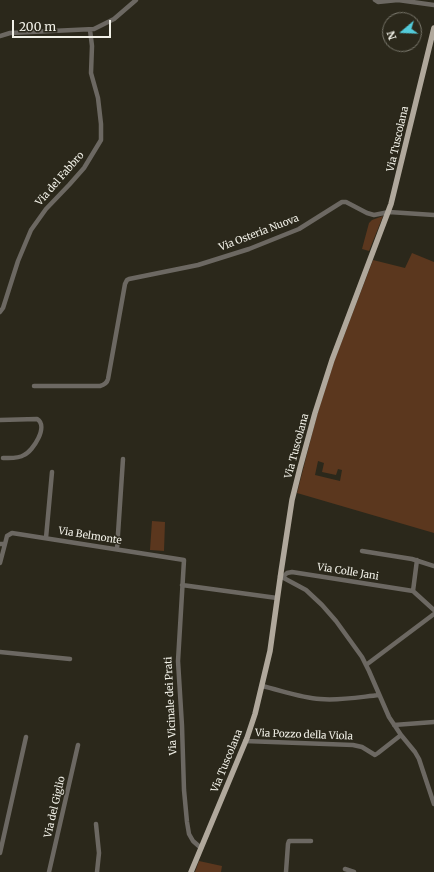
<!DOCTYPE html>
<html>
<head>
<meta charset="utf-8">
<style>
	body { margin:0 }
	#map { position:relative; width:434px; height:872px; overflow:hidden; background:#2b281b; font-family:Merriweather,serif }
	canvas { display:block }
	.north { position:absolute; left:382px; top:12px; width:40px; height:40px; box-sizing:border-box; background:#2b281b; border:1px solid #7a786d; border-radius:50%; rotate:251deg; font-size:11px; font-weight:700; line-height:16px; text-align:center; color:#f1f0e7 }
	.north::after { content:''; display:block; margin:auto; width:14px; height:18px; background:#53cbda; clip-path:polygon(50% 0,100% 100%,50% 72%,0 100%) }
	.scale { position:absolute; left:12px; top:20px; width:99px; height:18px; box-sizing:border-box; border:2px solid #f1f0e7; border-top:0; padding-left:5px; font-size:12px; line-height:14px; white-space:nowrap; color:#f1f0e7; -webkit-text-stroke:3px #2b281b; paint-order:stroke }
</style>
</head>
<body>
<div id="map">
<canvas width="434" height="872"></canvas>
<div class="north">N</div>
<div class="scale">200 m</div>
</div>
<script>
const context = document.querySelector('canvas').getContext('2d');
context.lineJoin = 'round';
function fill(path, color) {
  context.fillStyle = color;
  context.fill(path, 'evenodd');
}
function trace(path, color, width, dash) {
  context.strokeStyle = color;
  context.lineWidth = width;
  context.lineCap = dash ? 'butt' : 'round';
  context.setLineDash(dash || []);
  context.stroke(path);
}
function write(font, color, halo, rows, align = 'center') {
  context.font = font + ' Merriweather,serif';
  context.lineWidth = 3;
  context.setLineDash([]);
  context.textBaseline = 'middle';
  context.strokeStyle = halo;
  context.fillStyle = color;
  for (const [text, x, y, turn = 0] of rows) {
    context.save();
    context.translate(x, y);
    context.rotate((+turn || 0) * Math.PI / 180);
    context.textAlign = isNaN(turn) ? turn : align;
    if (halo) context.strokeText(text, 0, 0);
    context.fillText(text, 0, 0);
    context.restore();
  }
}
fill(new Path2D(`
	M383,216L369,251L362,249L369,223L372,220Z
	M412,253L434,262V533L297,493L317,415L334,362L373,260L405,268ZM318,461L324,463L322,472L336,475L338,469L342,470L340,481L315,475Z
	M152,521L165,522L164,551L150,550Z
	M199,861L222,866L221,872H195Z`), '#5b371e');
trace(new Path2D(`
	M375,0L378,2L398,0L434,5
	M0,36L10,33L94,29L114,19L136,0
	M0,312L3,308L18,261L31,230L46,209L69,185L84,168L101,140V124L98,98L91,73L92,46L90,30
	M34,386H100C104,385 107,383 108,379L125,284L127,280L129,279L198,265L249,249L299,229L342,202H346L367,213L374,215L389,212L434,215
	M0,420L37,419C49,426 33,451 24,455C18,459 9,458 3,458
	M46,538L52,472
	M0,544H5L7,536L12,533L184,560L178,661L182,726L184,790L187,822L189,834L193,841L201,848
	M117,549L123,459
	M362,551L412,559L434,566
	M417,560L413,591L434,610
	M0,563L5,544
	M280,576L306,590L322,605L336,621L362,657L369,671L389,717L401,735L415,752L419,759L434,804
	M283,577L287,573L292,572L413,591
	M182,585L277,598
	M0,652L70,659
	M366,665L434,614
	M262,686C280,690 301,698 320,699C339,701 360,697 379,695
	M394,725L434,722
	M245,741L353,745L362,747L375,755L378,753L401,735
	M96,824L99,853L97,872
	M0,853L26,737
	M345,869L354,872
	M49,872L78,745
	M286,872L288,844L289,841H311`), '#6c6862', 4.5);
trace(new Path2D(`
	M191,872L247,738L255,714L270,651L281,572L292,500L300,468L315,413L332,360L391,204L434,28`), '#b0a89c', 5.5);
write('10px', '#f1f0e7', '#2b281b', [
	["Via Tuscolana",398,139,-77],
	["Via del Fabbro",60,179,-49],
	["Via Osteria Nuova",259,233,-21],
	["Via Tuscolana",297,446,-75],
	["Via Belmonte",90,536,9],
	["Via Colle Jani",348,572,9],
	["Via Vicinale dei Prati",171,706,-93],
	["Via Pozzo della Viola",304,735,2],
	["Via Tuscolana",227,761,-68],
	["Via del Giglio",55,807,-77]
]);
</script>
</body>
</html>
